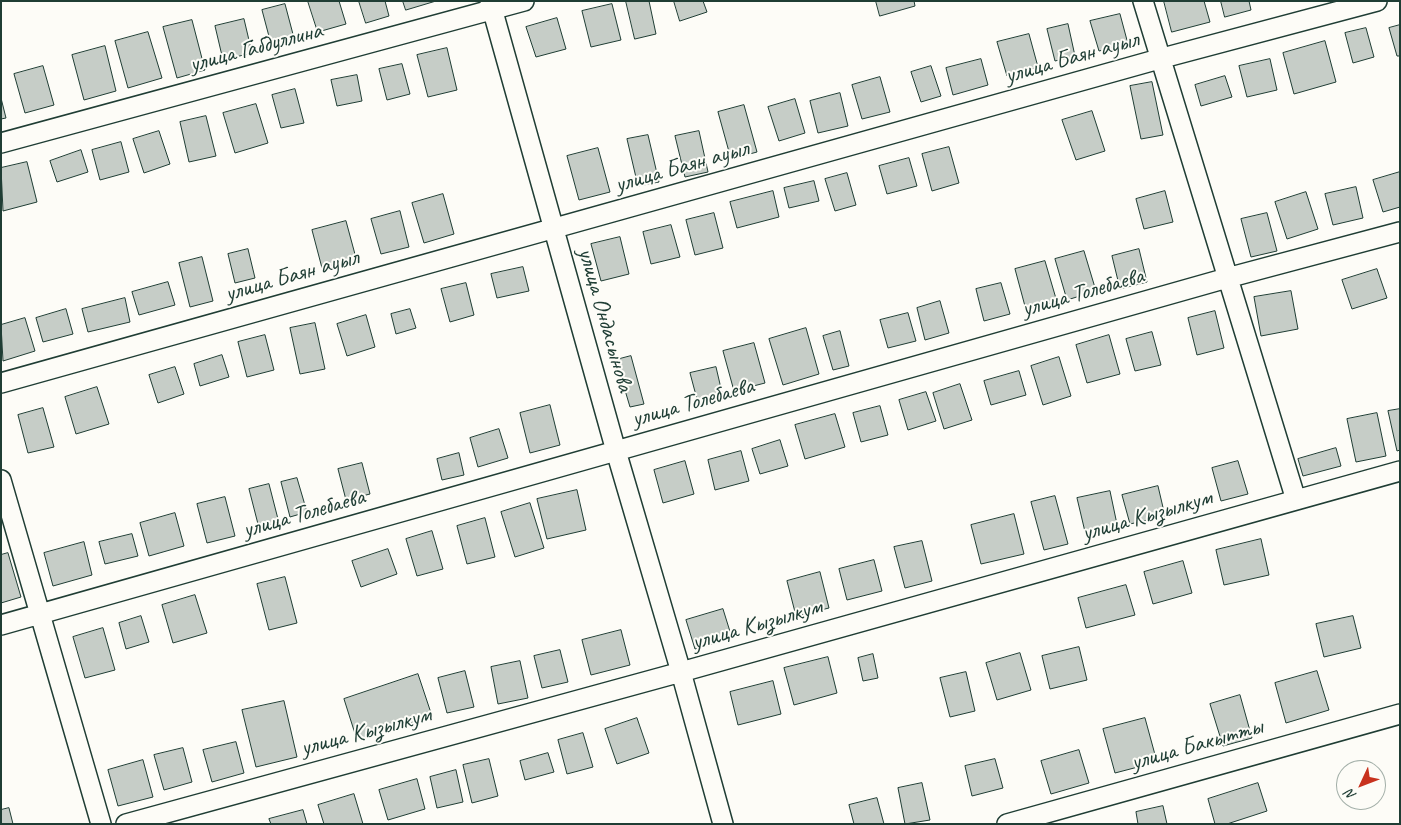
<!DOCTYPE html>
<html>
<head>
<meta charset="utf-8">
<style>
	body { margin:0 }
	#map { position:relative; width:1401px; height:825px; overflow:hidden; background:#fdfcf7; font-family:Caveat,sans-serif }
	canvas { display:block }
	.frame { position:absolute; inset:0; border:2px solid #1f3d34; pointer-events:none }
	.north { position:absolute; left:1336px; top:760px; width:50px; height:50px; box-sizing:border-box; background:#fdfcf7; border:1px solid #a4b0a9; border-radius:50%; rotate:227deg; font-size:14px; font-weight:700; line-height:20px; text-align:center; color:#1f3d34 }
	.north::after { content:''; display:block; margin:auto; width:18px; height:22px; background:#c8321e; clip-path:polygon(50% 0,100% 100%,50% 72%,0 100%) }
</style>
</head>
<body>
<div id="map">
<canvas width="1401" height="825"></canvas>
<div class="frame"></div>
<div class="north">N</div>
</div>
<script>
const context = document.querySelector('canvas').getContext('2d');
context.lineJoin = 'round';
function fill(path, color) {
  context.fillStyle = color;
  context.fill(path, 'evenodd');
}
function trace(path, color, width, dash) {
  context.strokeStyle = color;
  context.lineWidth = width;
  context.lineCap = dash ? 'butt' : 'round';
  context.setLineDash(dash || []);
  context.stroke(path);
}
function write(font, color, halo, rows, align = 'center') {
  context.font = font + ' Caveat,sans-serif';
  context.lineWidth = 4;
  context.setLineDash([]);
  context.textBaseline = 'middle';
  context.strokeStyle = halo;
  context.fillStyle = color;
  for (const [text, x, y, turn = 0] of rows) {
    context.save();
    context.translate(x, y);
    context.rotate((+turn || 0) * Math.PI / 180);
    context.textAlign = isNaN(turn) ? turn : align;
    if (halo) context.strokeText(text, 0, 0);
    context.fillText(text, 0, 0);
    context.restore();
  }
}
const building = new Path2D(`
	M308,1H339L346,24L318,32Z
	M359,1H385L389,16L366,23Z
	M403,1H436L406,10Z
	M626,1H649L656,34L635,39Z
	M674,1H703L707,12L680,21Z
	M876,1H914L915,6L880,16Z
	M1164,1H1204L1210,22L1172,32Z
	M1221,1H1249L1251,10L1225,17Z
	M285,4L294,38L271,44L262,10Z
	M612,4L621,40L591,47L582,11Z
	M1120,14L1128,44L1099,51L1090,21Z
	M557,18L566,49L536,57L526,27Z
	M244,19L252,53L223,60L215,26Z
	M192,20L205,70L177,78L163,27Z
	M1068,24L1075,56L1055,61L1047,29Z
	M1400,25V56H1397L1389,28Z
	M1366,28L1374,57L1353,63L1345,33Z
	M148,32L162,78L128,88L115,41Z
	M1029,34L1038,67L1007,76L997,42Z
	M1325,41L1336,82L1294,94L1283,53Z
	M105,46L116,91L84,100L72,55Z
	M447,48L457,90L428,97L417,55Z
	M981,59L988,85L953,95L946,68Z
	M1270,59L1277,90L1247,97L1239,66Z
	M402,64L410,94L387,100L379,69Z
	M43,66L54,105L25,113L14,74Z
	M931,66L941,96L921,102L911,72Z
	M357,75L362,101L337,106L331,80Z
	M1225,76L1232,97L1201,106L1195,85Z
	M880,77L890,112L862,119L852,85Z
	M1152,82L1163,135L1141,139L1130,86Z
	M295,89L304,123L281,128L272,95Z
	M840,93L848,126L818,133L810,101Z
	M1,98L6,118L1,119Z
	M795,99L805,133L779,141L768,107Z
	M256,104L268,143L235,153L223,113Z
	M744,105L757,152L731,159L718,112Z
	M1092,111L1105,151L1076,160L1062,120Z
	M206,116L216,156L189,162L180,122Z
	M159,131L170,164L144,173L133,139Z
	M699,131L708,172L685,177L675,136Z
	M648,135L659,182L638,186L627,139Z
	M121,142L129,172L100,180L92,150Z
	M949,147L959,183L932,191L922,154Z
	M598,148L610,192L579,200L567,156Z
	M81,150L88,172L57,182L50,161Z
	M909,158L917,186L887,194L879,166Z
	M27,162L37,202L3,211L1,168Z
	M1400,172V207L1383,212L1373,180Z
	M847,173L856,205L835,211L825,179Z
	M814,181L819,201L789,208L784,188Z
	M1356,187L1363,218L1333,225L1325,194Z
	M773,191L779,217L737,228L730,202Z
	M1165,191L1173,222L1144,229L1136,199Z
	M1306,192L1318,229L1287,239L1275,202Z
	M443,194L454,234L424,243L412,203Z
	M400,211L409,247L381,254L371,219Z
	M714,213L723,248L695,255L686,220Z
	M1267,213L1277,251L1251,257L1241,219Z
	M346,221L356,258L322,268L312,230Z
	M671,225L680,257L651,264L643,232Z
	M620,237L629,274L601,281L591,244Z
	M248,249L255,278L235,283L228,254Z
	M1139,249L1147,282L1120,289L1112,256Z
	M1084,251L1096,291L1067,300L1055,259Z
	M202,257L213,301L190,307L179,263Z
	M1045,261L1057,302L1026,310L1015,269Z
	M523,267L529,291L497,298L491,274Z
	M1377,269L1387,298L1352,309L1342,280Z
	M168,282L175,305L139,315L132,292Z
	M466,283L474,315L450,322L441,289Z
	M1001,283L1010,314L984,321L976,289Z
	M1291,291L1298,329L1261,336L1254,297Z
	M125,298L130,322L88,332L82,309Z
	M940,301L949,333L925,340L917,308Z
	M66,309L73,334L43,342L36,318Z
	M410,309L416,328L396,334L391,314Z
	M1215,311L1224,348L1197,355L1188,318Z
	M908,313L916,341L888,348L880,320Z
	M366,315L375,347L347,356L337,324Z
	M25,318L35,351L3,361L1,325Z
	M315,323L325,369L300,374L290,328Z
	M806,328L819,374L783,385L769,339Z
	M840,331L849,366L833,370L823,336Z
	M1152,332L1161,365L1135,371L1126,339Z
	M265,335L274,370L247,377L238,342Z
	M1109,335L1120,374L1087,383L1076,345Z
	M754,343L765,383L734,391L723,351Z
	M222,355L229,377L200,386L194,364Z
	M631,356L644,404L630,407L616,360Z
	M1059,357L1071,396L1043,405L1031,366Z
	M175,367L184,394L158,403L149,375Z
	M716,367L723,397L698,403L690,373Z
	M1019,371L1026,395L991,405L984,381Z
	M960,384L972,420L944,429L933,393Z
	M97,387L109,424L76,434L65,397Z
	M926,392L936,421L908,430L899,400Z
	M550,405L560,445L530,453L520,413Z
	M880,406L888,435L861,442L853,413Z
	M43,408L54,447L28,453L18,415Z
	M1400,409V450L1397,451L1388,411Z
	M1377,413L1386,456L1356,462L1347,419Z
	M835,414L845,447L805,459L795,425Z
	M499,429L508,458L478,467L470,438Z
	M780,440L788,466L760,474L752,449Z
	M1336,448L1341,466L1303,476L1298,459Z
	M741,451L749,481L715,490L708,460Z
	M459,453L464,475L442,480L437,459Z
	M685,461L694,494L663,503L654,470Z
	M1238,461L1248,494L1221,501L1212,468Z
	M362,463L370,494L346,500L338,469Z
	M297,478L307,512L290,517L281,482Z
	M269,484L279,523L259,528L249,489Z
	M1158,486L1165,516L1130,524L1122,495Z
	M577,490L586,530L547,539L537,499Z
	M1110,491L1118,529L1086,536L1077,498Z
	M1055,496L1068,544L1044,550L1031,502Z
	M225,497L235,536L207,543L197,504Z
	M530,503L544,548L515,557L501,512Z
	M175,513L184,546L149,556L140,523Z
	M1014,514L1024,554L981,564L971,525Z
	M485,518L495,557L467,564L457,526Z
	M432,531L443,569L417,576L406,539Z
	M132,534L138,556L105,564L99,542Z
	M1261,539L1269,575L1224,585L1216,550Z
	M922,541L932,581L905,588L894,547Z
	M84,542L92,575L53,586L44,553Z
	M388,549L397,574L361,587L352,561Z
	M8,553L21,597L1,603V555Z
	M874,560L882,591L847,600L839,569Z
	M1183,561L1192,593L1153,604L1144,572Z
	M820,572L829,608L796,616L787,581Z
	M285,577L297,623L269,630L257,584Z
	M1126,585L1135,615L1086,628L1078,598Z
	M195,595L207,633L173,643L162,605Z
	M723,609L732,638L695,649L686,620Z
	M141,616L149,642L126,649L119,623Z
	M1353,616L1361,648L1324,657L1316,624Z
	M103,628L115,670L85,678L73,637Z
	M621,630L630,665L591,675L582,640Z
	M1079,647L1087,680L1050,689L1042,656Z
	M560,650L568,682L542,688L534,656Z
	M1020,653L1031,690L997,700L986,663Z
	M873,654L878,678L863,681L858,658Z
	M828,657L837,693L794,705L784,668Z
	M520,661L528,698L498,704L491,667Z
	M465,671L474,707L447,713L438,678Z
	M1317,671L1329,710L1286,723L1275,683Z
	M966,672L975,711L950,717L940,678Z
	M418,674L432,716L357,740L344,699Z
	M773,681L781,714L738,725L730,692Z
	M1240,695L1252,738L1223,746L1210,704Z
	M284,701L297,757L256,767L242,710Z
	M637,718L649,753L617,764L605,729Z
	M1145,718L1157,762L1115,773L1103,729Z
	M583,733L593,767L567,774L558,740Z
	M236,742L244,773L212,782L203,750Z
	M183,748L192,782L164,790L154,755Z
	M1079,750L1089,783L1051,794L1041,761Z
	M548,753L554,772L525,780L520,761Z
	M489,759L498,796L472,803L463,765Z
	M995,759L1003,788L972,796L965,766Z
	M143,760L153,797L118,806L108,770Z
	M456,770L463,802L437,808L430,777Z
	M417,779L425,809L388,820L379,790Z
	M922,783L930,820L905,824L898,788Z
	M1258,783L1267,811L1227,824H1215L1208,799Z
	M354,794L363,824H324L318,805Z
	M877,798L884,824H854L849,805Z
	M1163,806L1167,824H1138L1136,812Z
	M9,808L13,824H1V810Z
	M303,810L307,824H271L269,819Z`);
fill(building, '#c6cdc7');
trace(building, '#1f3d34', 1);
const minor = new Path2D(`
	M490,1L616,451L681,672L723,824
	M1143,1L1296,500
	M1,143L524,1
	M1,383L1159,59L1377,1
	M1,480L101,824
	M1,625L1227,278L1400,232
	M126,824L681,672L1400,471
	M1007,824L1400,714`);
trace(minor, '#1f3d34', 22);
trace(minor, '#fdfcf7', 19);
write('24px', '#1f3d34', '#fdfcf7', [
	["улица Габдуллина",256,48,-15],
	["улица Баян ауыл",1072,58,-16],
	["улица Баян ауыл",682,167,-16],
	["улица Баян ауыл",292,276,-16],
	["улица Толебаева",1083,293,-16],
	["улица Ондасынова",605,320,74],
	["улица Толебаева",693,403,-16],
	["улица Толебаева",304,514,-16],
	["улица Кызылкум",1147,516,-16],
	["улица Кызылкум",757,625,-16],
	["улица Кызылкум",366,732,-15],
	["улица Бакытты",1197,745,-16]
]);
</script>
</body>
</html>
